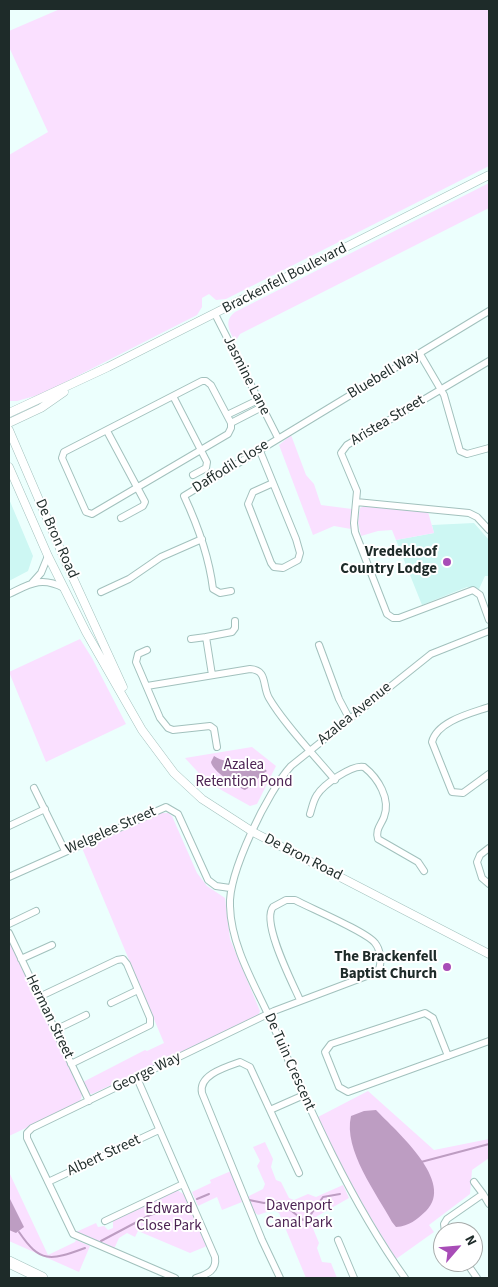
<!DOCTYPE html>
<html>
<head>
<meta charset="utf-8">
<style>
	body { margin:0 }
	#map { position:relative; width:498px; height:1287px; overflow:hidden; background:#ecfffd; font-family:"Source Sans 3",sans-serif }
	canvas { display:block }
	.frame { position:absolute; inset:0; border:10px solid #1e2b29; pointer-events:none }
	.north { position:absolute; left:433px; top:1222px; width:50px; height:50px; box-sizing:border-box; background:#fff; border:1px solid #a5aaa9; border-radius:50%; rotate:63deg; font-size:14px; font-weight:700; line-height:20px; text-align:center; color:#1e2b29 }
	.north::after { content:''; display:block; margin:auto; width:18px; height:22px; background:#a84db7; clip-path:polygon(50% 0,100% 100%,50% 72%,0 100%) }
</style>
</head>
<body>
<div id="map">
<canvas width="498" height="1287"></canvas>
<div class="frame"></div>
<div class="north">N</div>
</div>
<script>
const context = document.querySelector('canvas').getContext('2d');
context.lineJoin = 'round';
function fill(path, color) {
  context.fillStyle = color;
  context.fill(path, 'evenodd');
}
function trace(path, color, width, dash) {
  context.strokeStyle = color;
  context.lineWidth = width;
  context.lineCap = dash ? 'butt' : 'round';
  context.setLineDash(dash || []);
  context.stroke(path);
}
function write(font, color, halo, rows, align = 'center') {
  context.font = font + ' "Source Sans 3",sans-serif';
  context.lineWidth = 4;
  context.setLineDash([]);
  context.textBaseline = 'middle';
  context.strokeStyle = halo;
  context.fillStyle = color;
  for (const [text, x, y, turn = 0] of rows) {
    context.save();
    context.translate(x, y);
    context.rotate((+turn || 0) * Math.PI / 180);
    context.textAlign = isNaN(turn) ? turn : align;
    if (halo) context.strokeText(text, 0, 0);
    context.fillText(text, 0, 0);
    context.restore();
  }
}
fill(new Path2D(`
	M9,499L33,556L28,571L9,581Z
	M474,523L489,540V576H485L479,589L467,587L422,605L396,540L434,533L432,525Z`), '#cdf7f3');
fill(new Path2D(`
	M60,9H489V166L226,299L216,300L209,294L202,298V307L197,315L42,394L17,401H9V155L48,132L9,47V31Z
	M489,183V208L240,334L235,342C230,331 223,321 235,312Z
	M291,435L306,475L314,484L321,505L352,509L351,529L334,526L313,535L279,445Z
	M364,506L428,512L434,533L396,540L392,530L378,531L361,536L358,522L360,508Z
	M80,639L92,658L126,724L46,762L9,672Z
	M252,747L276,766L257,804L250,806L207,782L185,758Z
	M161,813H168L172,816L197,873L207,886L225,898L230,939L260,1011L258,1016L92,1094L88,1093L83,1082L145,1050L147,1051L164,1043L82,848Z
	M9,939L82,1094L81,1099L77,1104L9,1136Z
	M368,1091L434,1150L489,1139V1158L472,1170L470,1194L429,1225L434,1232L396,1259L350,1184L318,1117Z
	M265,1142L273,1159L271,1167L276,1180L281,1182L289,1198L294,1200L308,1194L316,1197L343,1185L349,1198L314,1218L312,1226L319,1243L317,1248L322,1262L331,1263L337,1278H306L279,1213L273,1210L258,1215L253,1211L247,1197L263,1189L265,1184L257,1166L260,1161L253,1147Z
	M231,1171L242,1202L222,1210L217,1197L198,1206L192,1192L211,1183L210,1180Z
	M9,1172L48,1255L75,1242L76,1240L90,1246L79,1272L9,1241Z
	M177,1190L185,1195L207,1246L190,1253L138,1231L135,1237L127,1233L119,1238L114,1249L76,1232L96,1223L98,1227L104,1226L108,1230L113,1228V1220Z`), '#fae0ff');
fill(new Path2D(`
	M214,756C229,767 253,758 267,771C258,776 253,786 245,790C236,786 212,771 211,762Z
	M376,1110C396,1131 456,1182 426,1211C416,1220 410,1226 396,1227L392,1222C377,1194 343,1150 351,1116L364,1111Z
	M9,1197L24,1227L16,1233L9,1230Z`), '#bd9dc2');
trace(new Path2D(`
	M421,1162L489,1144
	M197,1199L209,1194
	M249,1200L264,1203L279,1201L303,1220L309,1217L323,1197L340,1194
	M19,1232C40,1263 50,1261 85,1248
	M101,1241L150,1215L186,1204`), '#bd9dc2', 2);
const minor = new Path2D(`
	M215,314L278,438
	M420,354L444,395L460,451L467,454L489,448
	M489,361L347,445L341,453L357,491L354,523L355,532L387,614L393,618H399L473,590L480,595L489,620
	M202,381H206L211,385L231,423V428L228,434L92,514L86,512L62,458L64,452Z
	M173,396L207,462L206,468L193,475
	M227,415L258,400
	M231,423L262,407
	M107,431L145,502L143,506L121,518
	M260,451L296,539L300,553L298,560L283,568L274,567L271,563L248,504L253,492L273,483
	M356,502L469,513L477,517L489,530
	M32,583L41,573L48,556
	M231,591L220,593L213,589C209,556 198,526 184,496L489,311
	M101,592L129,579L161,557L202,539
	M9,594C30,584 41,576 64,588
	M191,639L206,637
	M319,645L339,699L349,718
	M147,650L138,654L136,662L160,718L168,728L173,730L210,726L214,729L217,747
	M212,675L206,637L232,632L235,628V621
	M147,686L250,669C268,670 262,686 269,698C284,724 315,756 335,780
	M489,707C472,713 437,721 432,742L452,792L463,793L489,774
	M34,788L65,851
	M310,814C312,808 313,801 317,795C323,785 352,764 364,767C378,778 391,799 384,817C381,825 375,830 378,839L418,862L424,871
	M9,826L45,809
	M489,848L480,855L477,862L482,878L489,884
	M9,877L166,807L178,814L208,880L216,886L230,888
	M9,924L36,911
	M9,933L89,1101
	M21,959L52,945
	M39,997L117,960L123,959L127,964L150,1018V1025L71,1064
	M111,1003L138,990
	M55,1030L86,1015
	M448,1056L433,1018L425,1013L331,1044L325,1052L339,1087L348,1092L489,1041
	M137,1078L215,1257C217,1271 207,1274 196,1278
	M270,1110L304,1095
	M48,1182L159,1130
	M474,1182L483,1194
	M105,1221L183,1184
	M445,1232L444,1224L447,1219L483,1194L489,1204
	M338,1240L354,1278
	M466,1262L477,1278
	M175,1278L73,1234L27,1138V1133L32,1128L274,1011L372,974L379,969C382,961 380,949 375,943C367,932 310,908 295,900H286L273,907C261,922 292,982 300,1000
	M280,1278L262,1240L202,1093C198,1075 226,1067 240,1062L250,1067L299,1173
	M405,1278C349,1199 311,1112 272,1023C256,987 231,947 230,906C228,873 268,791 291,766L431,654L489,631`);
const tertiary = new Path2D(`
	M9,413L108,367L489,175
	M9,423L41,408L64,392
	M9,430L67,565L123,687
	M9,467L48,556L86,632L142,730L174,773L202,799L253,832L489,954`);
const motorway = new Path2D(`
	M9,1262L42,1278`);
trace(minor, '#a2c1bd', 8);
trace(tertiary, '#a2c1bd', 9);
trace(motorway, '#a2c1bd', 12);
trace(minor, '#fff', 6);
trace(tertiary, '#fff', 8);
trace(motorway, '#fff', 11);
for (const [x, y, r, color] of [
	[447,562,5,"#a84db7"],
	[447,967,5,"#a84db7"]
]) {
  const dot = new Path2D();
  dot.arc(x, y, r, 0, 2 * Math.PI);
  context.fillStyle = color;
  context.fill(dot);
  trace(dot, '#fff', 2);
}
write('15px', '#1e2b29', '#fff', [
	["Brackenfell Boulevard",285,279,-27],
	["Bluebell Way",384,375,-31],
	["Jasmine Lane",246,376,63],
	["Aristea Street",388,421,-31],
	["Daffodil Close",231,467,-32],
	["De Bron Road",56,539,66],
	["Azalea Avenue",355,714,-39],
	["Welgelee Street",111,831,-24],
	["De Bron Road",303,858,27],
	["Herman Street",49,1017,64],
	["De Tuin Crescent",289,1062,66],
	["George Way",147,1073,-26],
	["Albert Street",104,1156,-25]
]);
write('bold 15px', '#1e2b29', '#fff', [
	["Vredekloof",437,553],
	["Country Lodge",437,570],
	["The Brackenfell",437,958],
	["Baptist Church",437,975]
], 'right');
write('15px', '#4c2353', '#fff', [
	["Azalea",244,766],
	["Retention Pond",244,783],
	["Davenport",299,1207],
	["Canal Park",299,1224],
	["Edward",169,1210],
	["Close Park",169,1227]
]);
</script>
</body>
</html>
